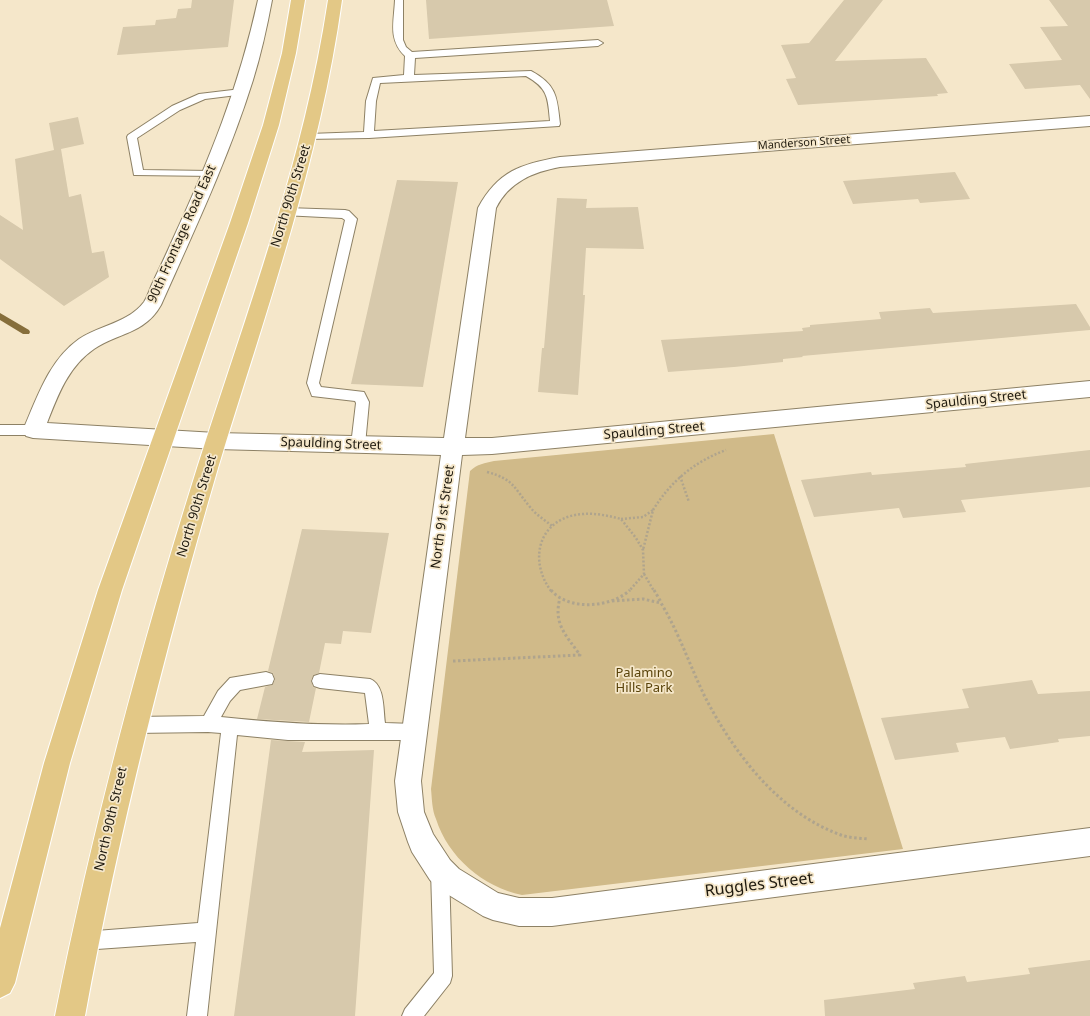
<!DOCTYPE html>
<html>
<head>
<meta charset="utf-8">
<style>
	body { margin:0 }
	canvas { display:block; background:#f5e7ca }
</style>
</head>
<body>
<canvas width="1090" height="1016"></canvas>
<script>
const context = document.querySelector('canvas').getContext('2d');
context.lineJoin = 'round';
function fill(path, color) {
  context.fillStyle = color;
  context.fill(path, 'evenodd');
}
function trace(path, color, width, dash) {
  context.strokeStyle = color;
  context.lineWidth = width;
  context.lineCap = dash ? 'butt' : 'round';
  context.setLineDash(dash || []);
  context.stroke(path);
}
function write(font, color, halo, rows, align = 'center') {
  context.font = font + ' "Noto Sans",sans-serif';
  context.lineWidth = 3.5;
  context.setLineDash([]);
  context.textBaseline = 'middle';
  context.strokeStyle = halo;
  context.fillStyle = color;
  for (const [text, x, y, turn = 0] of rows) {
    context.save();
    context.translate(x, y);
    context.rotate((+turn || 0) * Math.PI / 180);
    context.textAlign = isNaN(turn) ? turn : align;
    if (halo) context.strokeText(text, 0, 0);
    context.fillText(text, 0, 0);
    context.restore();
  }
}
fill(new Path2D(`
	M774,434L903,849L522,895C483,887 448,857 436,819C432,810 432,799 431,789L470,471C477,464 485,463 494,461Z`), '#d0ba89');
fill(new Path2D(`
	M0,313L29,330L30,332L29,334H23L0,320Z`), '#866e3b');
fill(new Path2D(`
	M192,0H234L228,47L117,55L123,27L155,25L156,20L176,18L178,9L191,8Z
	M426,0H607L614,26L429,39Z
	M844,0H883L835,61L926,58L948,93L937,94L938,96L798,105L786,79L796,78L781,45L809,43Z
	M1049,0H1090V99L1080,85L1025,89L1009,64L1062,60L1040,27L1068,26Z
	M78,117L84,144L61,149L69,197L81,194L92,253L104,251L109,277L64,306L0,259V215L23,230L15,159L54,150L49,123Z
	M955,172L970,199L920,203L918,199L853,204L843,181Z
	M397,180L458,182L423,387L351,384Z
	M557,198L587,199L586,208L638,207L644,249L586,248L583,295H585L578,395L538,392L542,348H544Z
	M1076,304L1090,327V330L802,356L803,357L783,359V362L734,367L668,372L661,340L803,331L802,328L810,327V325L881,319L879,312L930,308L933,313Z
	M1090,450V487L961,500L966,512L903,518L899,508L814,517L801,480L871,472L872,475L966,467L965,464Z
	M302,529L389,533L371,633L343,631L341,644L325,643L319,673L314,675L311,680L313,687L316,688L309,722L257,719L265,687L272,685L275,680L273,673L268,671Z
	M1032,680L1038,694L1090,691V736L1058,739L1059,742L1010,749L1005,737L956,743L959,752L895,760L881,718L969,708L962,689Z
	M271,740L305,742L302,752L374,750L355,1016H234Z
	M1090,960V1016H825L824,1000L915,989L913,983L965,976L967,982L1030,974L1028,968Z`), '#d7c9ac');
const lane = new Path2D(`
	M395,0H403V40L406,47L412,52L598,40L603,43L598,46L415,58L414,75L531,71C557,85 557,97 560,124L559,126L369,138L305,139L304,137L309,134L364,132L366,101L373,78L404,75L405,56C388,40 394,22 395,0ZM526,76C548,88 548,98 550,121L374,131L376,101L380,83Z
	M241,89L246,92L245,94L205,99L180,110L137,138L143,170L210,171L215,174L214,176L134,175L127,137L128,135L172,106L199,94Z
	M287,208L345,210L349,211L357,219L319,383L321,387L364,392L369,402L365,445L363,449L358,450L353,449L351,445L356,403L355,401L312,396L307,383L345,220L342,218L283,215L281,212L283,209Z
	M0,425H33L38,426L40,430L38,434L33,435H0Z
	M266,672L272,674L274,679L272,684L240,690L230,701L221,717C270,722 319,726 369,724L365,693L320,688L314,686L312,681L314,676L320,674L370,679C385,685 383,709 385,723L414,724L420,726L422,732L420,738L414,740H288L237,735L207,1016H187L196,942L83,950L77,947L74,941L77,935L83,932L198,923L221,733L208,732L134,733L128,731L126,725L128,719L134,717L204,716L218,691L230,678Z
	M440,861L446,864L449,870L452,976L450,983L424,1016H402L405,1009L434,973L431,870L434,864Z`);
const street = new Path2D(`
	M258,0H272C267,27 261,54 253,80C229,157 194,231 161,305C145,334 117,333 94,349C68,367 58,395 47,423L216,433L444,438L478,208C498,171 521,164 560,157L1090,116V126L560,167C533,172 509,182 496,208L465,438H492L1090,381V397L492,454L462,455L421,781L424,812L433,834L450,860L459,869L498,893L519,898H552L1090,828V856L552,926H519L493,920L483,916L439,889L430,880L412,852L408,842L398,812L395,781L441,455L216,449L33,438L26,436L23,430C37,398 49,360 79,339C100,325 128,323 144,302C148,296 150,288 153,282C159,269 166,255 172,241C209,161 239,87 258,0Z`);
const primary = new Path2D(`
	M291,0H305L296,53L279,125L248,223L122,590L70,763L15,983L10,993L0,998V928L44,763L98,590L230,223L263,125L282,53Z
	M328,0H342C320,160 265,314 218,468C165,649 119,831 85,1016H55C92,831 140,649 197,468C246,314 304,161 328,0Z`);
trace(lane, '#8d8165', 2);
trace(street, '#8d8165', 2);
trace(primary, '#fff', 2);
trace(new Path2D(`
	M487,472C514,479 514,488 530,507C536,515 545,520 552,526
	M680,476L689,502
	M653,510C671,481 694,462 726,450
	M621,519L643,517L653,510L643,550
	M644,574L654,591
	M551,591C527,558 540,516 584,514C596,513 610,516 621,519L636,538L643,550L644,574L629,591`), '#afa48d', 2.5, [2, 2]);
trace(new Path2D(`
	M551,590C568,611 611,608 630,590
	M654,590L661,602
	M612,601L643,599L661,603C679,633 690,666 705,697C734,753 779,813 841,835C849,838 859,838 868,839
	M453,661L580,655C566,635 553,624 560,598`), '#afa48d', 3, [2.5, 2.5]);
fill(lane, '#fff');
fill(street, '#fff');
fill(primary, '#e3c886');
write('11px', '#1e190e', '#f5e7ca', [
	["Manderson Street",804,143,-4]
]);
write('13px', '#1e190e', '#f5e7ca', [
	["North 90th Street",291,196,-73],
	["90th Frontage Road East",182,234,-66],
	["Spaulding Street",976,400,-6],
	["Spaulding Street",654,431,-5],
	["Spaulding Street",331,444,2],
	["North 90th Street",197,506,-73],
	["North 91st Street",443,517,-82],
	["North 90th Street",111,819,-77]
]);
write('13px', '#59430a', '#f5e7ca', [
	["Palamino",644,673],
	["Hills Park",644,688]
]);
write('16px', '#1e190e', '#f5e7ca', [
	["Ruggles Street",759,885,-7]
]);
</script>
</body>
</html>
